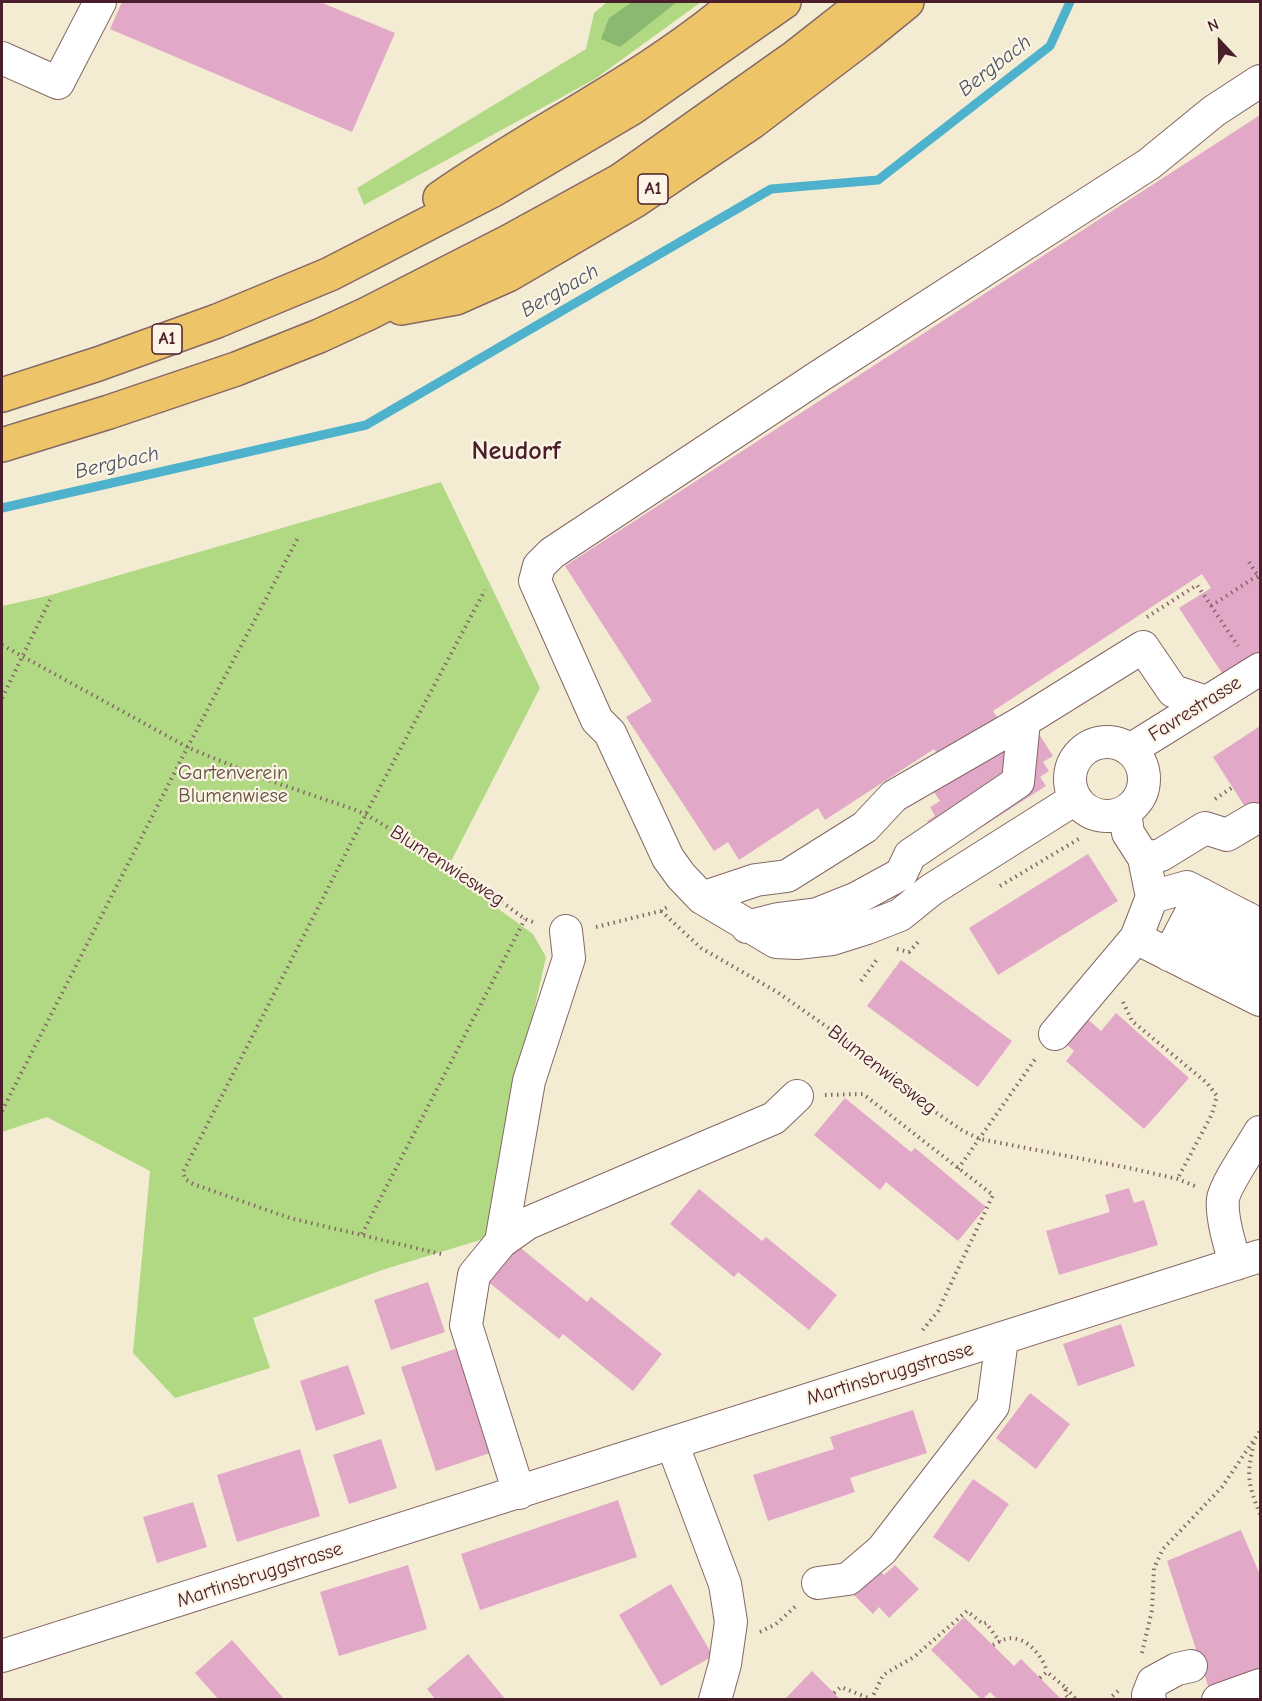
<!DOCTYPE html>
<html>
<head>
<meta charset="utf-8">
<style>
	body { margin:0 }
	#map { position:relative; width:1262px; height:1701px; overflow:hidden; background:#f3ecd3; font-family:"Comic Neue",sans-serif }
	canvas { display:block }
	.frame { position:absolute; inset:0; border:3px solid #4a1f2b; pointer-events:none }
	.north { position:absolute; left:1190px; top:12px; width:60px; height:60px; -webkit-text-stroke:4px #fcf5e5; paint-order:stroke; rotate:338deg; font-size:16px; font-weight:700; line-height:24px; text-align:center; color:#4a1f2b }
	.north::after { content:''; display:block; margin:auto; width:21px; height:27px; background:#4a1f2b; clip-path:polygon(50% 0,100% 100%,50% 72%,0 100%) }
</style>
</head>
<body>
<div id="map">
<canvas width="1262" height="1701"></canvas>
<div class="frame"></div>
<div class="north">N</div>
</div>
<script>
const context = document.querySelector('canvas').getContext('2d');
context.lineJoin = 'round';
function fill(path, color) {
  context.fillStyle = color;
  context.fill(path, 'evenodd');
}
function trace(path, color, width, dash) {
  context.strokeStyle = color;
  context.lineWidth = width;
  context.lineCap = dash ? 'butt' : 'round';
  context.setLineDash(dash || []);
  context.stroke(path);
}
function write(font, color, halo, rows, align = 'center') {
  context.font = font + ' "Comic Neue",sans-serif';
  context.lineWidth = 4.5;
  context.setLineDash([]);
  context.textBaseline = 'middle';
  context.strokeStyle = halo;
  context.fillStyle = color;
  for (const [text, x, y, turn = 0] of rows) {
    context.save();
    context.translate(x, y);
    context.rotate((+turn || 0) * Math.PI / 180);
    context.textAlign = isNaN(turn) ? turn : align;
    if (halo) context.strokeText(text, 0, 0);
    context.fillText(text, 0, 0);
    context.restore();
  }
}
fill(new Path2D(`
	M607,2H701L595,79L364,205L357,188L586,49L594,13Z
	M441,482L540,688L446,871L533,934L546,957L520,1072L493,1236L382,1270L253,1318L270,1368L175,1398L133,1353L150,1171L47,1117L2,1132V606L47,596Z`), '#b1d984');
fill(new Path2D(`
	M632,2H677L620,47L601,39L609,18Z`), '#8cb972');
trace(new Path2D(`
	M2,508L366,425L771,189L878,180L1050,46L1070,2`), '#4eb2cd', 9);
fill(new Path2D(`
	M122,2H320L395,33L352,132L110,29Z
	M1260,115V653L1224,676L1179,608L1211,588L1202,574L993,711L1013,740L1034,726L1053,756L1043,762L1049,771L1040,777L1046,786L946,850L927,821L935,816L930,807L940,801L934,792L954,779L934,749L825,820L818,808L739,860L728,842L714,851L626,717L652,701L565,566Z
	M1260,726V830L1213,757Z
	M1088,854L1118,901L998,975L969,928Z
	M901,960L1012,1041L978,1087L867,1006Z
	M1116,1013L1189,1078L1144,1129L1066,1061L1074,1051L1062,1040L1084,1016L1101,1031Z
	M845,1098L911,1152L915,1148L986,1207L958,1241L886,1182L880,1190L814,1135Z
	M1129,1188L1134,1203L1144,1200L1158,1245L1059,1275L1046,1231L1110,1212L1105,1195Z
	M699,1189L762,1241L766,1237L837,1295L809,1330L738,1272L734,1277L670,1224Z
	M517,1245L587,1302L591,1297L662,1354L633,1391L563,1334L559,1339L487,1281Z
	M428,1282L445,1332L391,1350L374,1300Z
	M1121,1324L1135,1366L1078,1386L1063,1344Z
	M461,1347L496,1451L436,1471L401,1367Z
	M348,1365L365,1414L316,1431L300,1381Z
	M1030,1393L1070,1424L1036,1469L996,1438Z
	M913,1410L927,1453L850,1478L855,1492L768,1521L753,1475L834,1449L830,1437Z
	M381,1439L397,1488L349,1504L333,1455Z
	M300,1449L320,1516L237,1542L217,1475Z
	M973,1479L1009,1504L969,1562L933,1537Z
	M618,1500L637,1557L480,1610L461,1554Z
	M193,1502L207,1547L157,1563L143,1517Z
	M1241,1530L1260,1575V1674L1210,1692L1167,1561Z
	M408,1565L427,1629L339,1656L320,1592Z
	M895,1565L919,1589L889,1618L879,1607L873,1614L853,1594L877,1569L884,1575Z
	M671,1584L713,1656L661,1686L619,1615Z
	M964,1617L1014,1666L1021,1659L1062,1700H998L990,1692L982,1700L931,1650Z
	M232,1640L285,1700H219L195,1673Z
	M468,1654L506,1700H436L427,1689Z
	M812,1671L841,1700H784Z`), '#e2a8c8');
const minor = new Path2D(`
	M2,58L58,83L100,2
	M1070 779a37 37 0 1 1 74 0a37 37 0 1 1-74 0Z
	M1130,750L1260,669
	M1075,799L931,890L900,915L867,928L832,939L797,943L776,942L702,898L681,876L668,858L610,733L597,720L535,581L539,566L552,553L818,377L1149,164L1214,111L1260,81
	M1144,858L1161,855L1205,828L1227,835L1254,819
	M1152,897L1187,887L1260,925
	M702,898L756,880L787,876L865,827L894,796L1024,721L1143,647L1173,691L1206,702
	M747,927L778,919L817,914L857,898L901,874L910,855L1018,782L1024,721
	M1136,938L1260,1000
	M1169,955L1201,894
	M1191,966L1222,906
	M1216,978L1247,918
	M1238,989L1260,944
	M1055,1034L1136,938L1152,897L1144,858L1128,833L1125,812
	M501,1242L529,1081L569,958L566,931
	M1236,1264C1230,1248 1221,1216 1223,1199C1225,1185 1252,1146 1260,1132
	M672,1443L725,1584L731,1622L725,1664L715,1700
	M519,1493L466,1325L474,1275L501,1242L528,1223L774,1118L797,1096
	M818,1583L848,1579L882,1550L993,1406L1002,1339
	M2,1656L1260,1256
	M1150,1700L1148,1695L1153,1682L1177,1669L1191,1666
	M1218,1700L1260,1685`);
const highway = new Path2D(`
	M440,198C537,130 647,79 737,2
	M401,308L456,298L508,275L633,202L752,122L864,37L907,2
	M2,395L98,364L217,321L330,274L493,190L632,108L784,2
	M2,445L109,412L236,369L319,336L367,314L508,242L621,180L795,57L865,2`);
trace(minor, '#856766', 34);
trace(highway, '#856766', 36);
trace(new Path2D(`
	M1249,562L1260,579
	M1211,606L1260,574
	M1147,617L1197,585L1238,646
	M2,645L189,748L265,779L353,809L367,815L458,870L525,919L536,923
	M2,698L50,600
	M1215,799L1233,787
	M1000,886L1082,837
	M661,911L701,948L777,992L830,1029L928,1107L963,1131L980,1139L1134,1169L1178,1179L1195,1186
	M596,927L661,911L669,906
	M897,949L909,952L918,942
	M861,981L878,958
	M1123,1002L1132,1021L1207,1083L1217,1096L1212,1114L1178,1178
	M825,1095L863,1094L993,1195L938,1311L922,1331
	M2,1111L184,754L299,536
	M958,1169L1036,1058
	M362,1234L525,919
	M441,1254L290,1218L193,1184L185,1179L183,1172L370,806L485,590
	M1254,1443C1246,1476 1248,1484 1260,1514
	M760,1632L776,1624L797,1605
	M993,1645C997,1643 1002,1640 1006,1639C1025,1634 1043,1656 1047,1672
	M1142,1653L1152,1610L1154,1568L1163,1549L1222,1487L1260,1431
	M1040,1678L1047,1672L1066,1688L1065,1694L1070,1700
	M1066,1688L1075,1698
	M834,1693L841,1687L871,1699
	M871,1700L883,1675L914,1657L967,1611L983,1624L986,1623L1000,1642
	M1108,1700L1119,1690`), '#856766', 4, [1.5, 4.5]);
trace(minor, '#fff', 32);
trace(highway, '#eec469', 33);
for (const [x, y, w] of [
	[653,189,30],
	[167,339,30]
]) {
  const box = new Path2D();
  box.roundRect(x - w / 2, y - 15, w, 30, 4.5);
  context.fillStyle = '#fcf5e5';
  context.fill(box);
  trace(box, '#4a1f2b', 1.5);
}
write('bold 18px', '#4a1f2b', null, [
	["A1",653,189],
	["A1",167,339]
]);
write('20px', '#4a1f2b', '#fcf5e5', [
	["Favrestrasse",1195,709,-32],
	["Blumenwiesweg",447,866,33],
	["Blumenwiesweg",882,1070,38],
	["Martinsbruggstrasse",890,1374,-17],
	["Martinsbruggstrasse",260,1575,-18]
]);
write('20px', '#644e41', '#fcf5e5', [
	["Gartenverein",233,773],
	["Blumenwiese",233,796]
]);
write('italic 21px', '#4b5264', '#fcf5e5', [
	["Bergbach",995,66,-38],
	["Bergbach",560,291,-30],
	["Bergbach",117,463,-13]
]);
write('bold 26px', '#4a1f2b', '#fcf5e5', [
	["Neudorf",516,452]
]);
</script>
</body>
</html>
